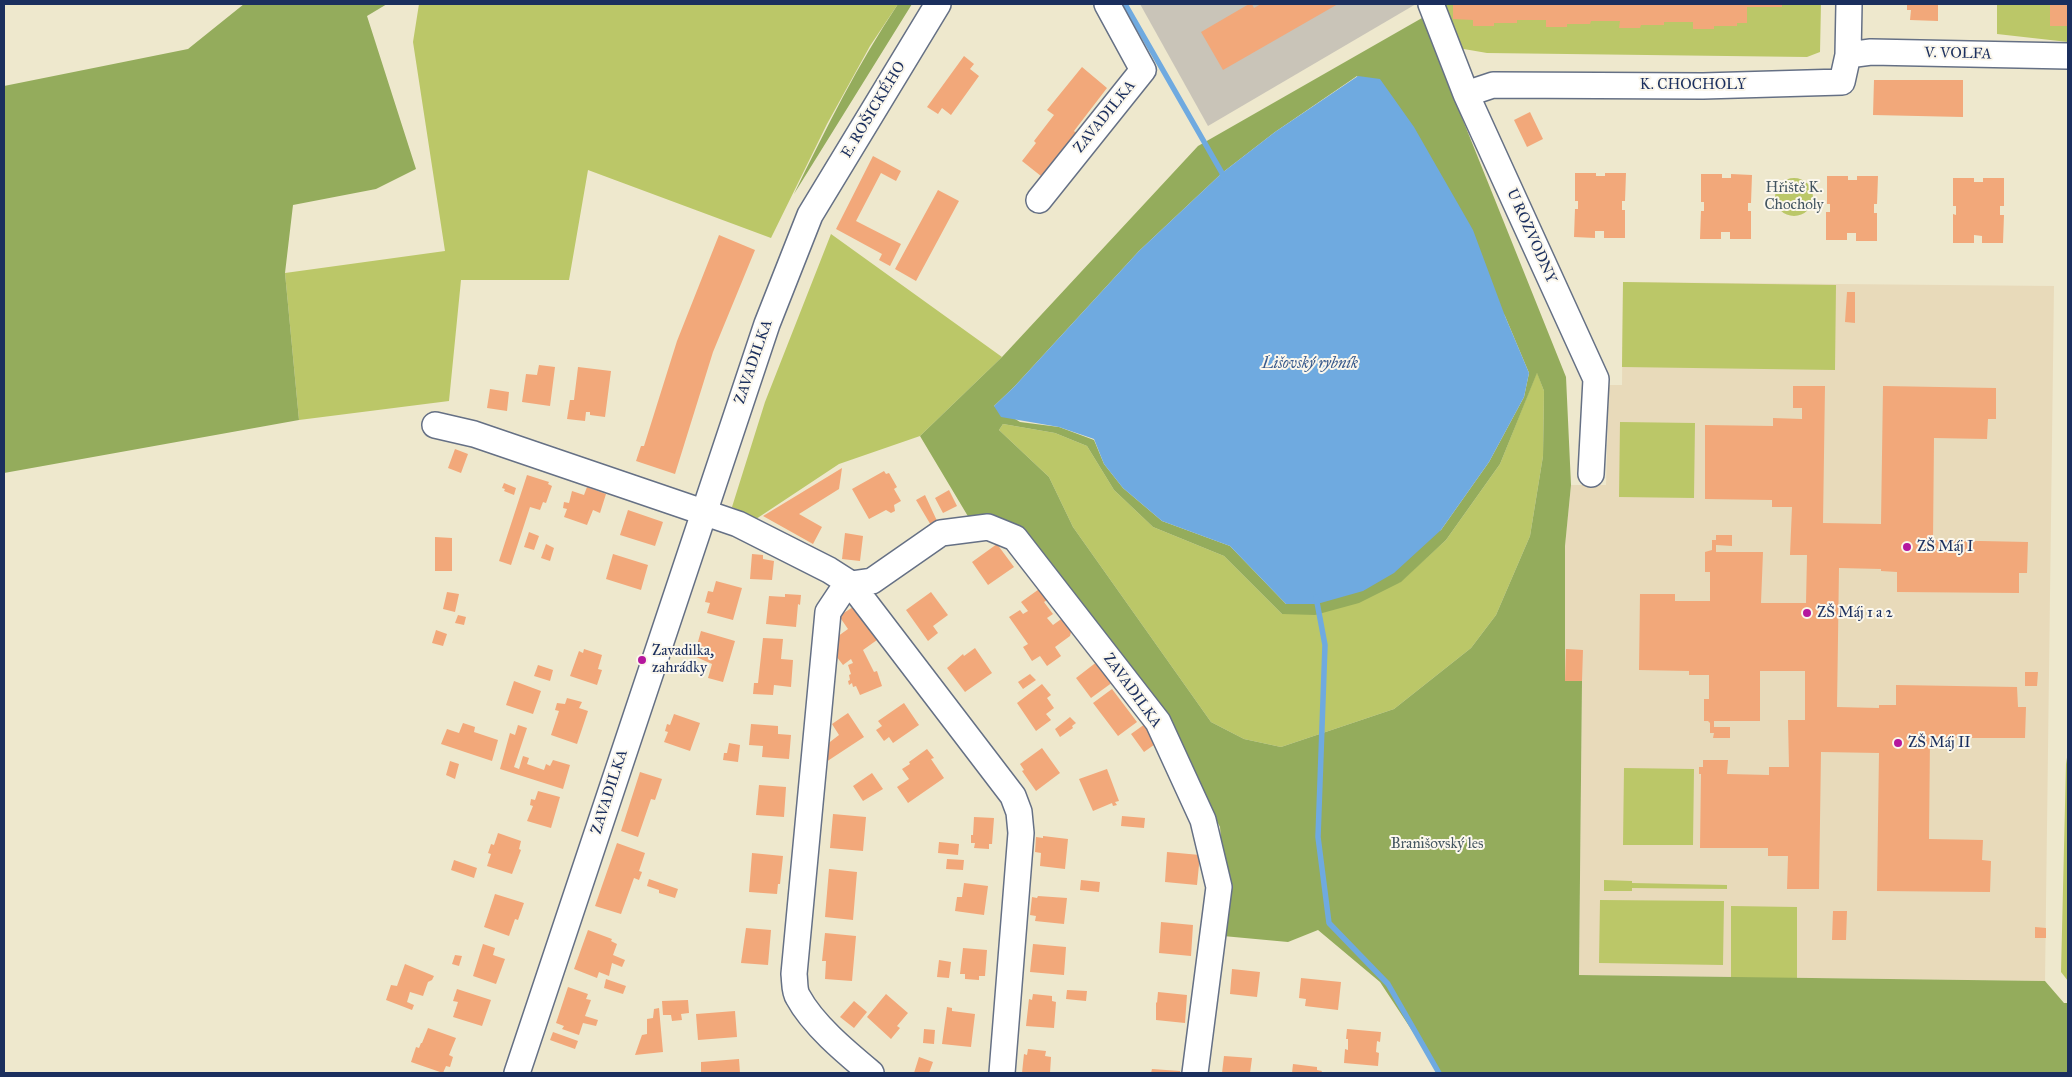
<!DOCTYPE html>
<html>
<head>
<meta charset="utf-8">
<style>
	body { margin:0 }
	#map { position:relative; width:2072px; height:1077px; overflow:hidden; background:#eee8cd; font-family:"IM FELL Great Primer",serif }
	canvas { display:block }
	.frame { position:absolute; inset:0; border:5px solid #1b2f5e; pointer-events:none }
</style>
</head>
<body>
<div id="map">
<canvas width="2072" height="1077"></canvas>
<div class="frame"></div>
</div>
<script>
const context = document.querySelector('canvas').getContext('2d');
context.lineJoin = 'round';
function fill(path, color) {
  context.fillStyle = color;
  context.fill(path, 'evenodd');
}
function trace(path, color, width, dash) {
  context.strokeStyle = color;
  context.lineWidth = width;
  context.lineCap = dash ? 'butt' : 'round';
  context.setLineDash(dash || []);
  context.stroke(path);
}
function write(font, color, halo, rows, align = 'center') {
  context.font = font + ' "IM FELL Great Primer",serif';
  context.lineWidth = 4;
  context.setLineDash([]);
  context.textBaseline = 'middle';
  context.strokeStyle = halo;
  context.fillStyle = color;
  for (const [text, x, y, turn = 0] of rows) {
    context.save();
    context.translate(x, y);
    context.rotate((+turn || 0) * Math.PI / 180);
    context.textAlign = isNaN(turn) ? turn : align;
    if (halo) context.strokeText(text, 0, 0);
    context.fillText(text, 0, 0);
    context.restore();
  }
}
fill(new Path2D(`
	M1623,282L2054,286L2045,981L1579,975L1582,681H1565V546L1571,485H1606L1609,385H1622Z`), '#e8daba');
fill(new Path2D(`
	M1140,4H1416L1208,126Z`), '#c9c4b8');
fill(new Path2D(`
	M419,4H898L870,46L827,124L771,238L588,170L569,280H461L449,401L299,420L285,273L445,251L413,42Z
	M1439,4H1821L1820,52L1807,57L1487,53L1458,48Z
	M1997,4H2068V42L1997,34Z
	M1775 197a19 19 0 1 1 38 0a19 19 0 1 1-38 0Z
	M831,234L1002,357L920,436L839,464L756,519L732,507L765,402Z
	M1623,282L1836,285L1835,370L1622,367Z
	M1537,372L1544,391L1543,456L1530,536L1496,615L1471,648L1394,709L1281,747L1244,739L1211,722L1073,527L1049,477L999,430L1003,424L1055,433L1087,446L1114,490L1153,527L1224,556L1282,614L1400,582L1446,540L1500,464Z
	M1620,422L1695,423L1694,498L1619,497Z
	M2068,751V981L2061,972L2066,764Z
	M1624,768L1694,769L1693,845H1623Z
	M1604,880L1632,881V883L1727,885V889L1632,888V891H1604Z
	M1600,900L1724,901L1723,965L1599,963Z
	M1731,906L1797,907V978H1731Z`), '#bbc768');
fill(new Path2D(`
	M244,4H387L367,16L416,169L376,189L293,205L285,273L299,420L4,473V86L188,49Z
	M898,4H912L794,194C826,128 858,64 898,4Z
	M1422,18L1566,377L1571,485L1565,546V680L1582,681L1579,975L2045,981L2064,1003H2068V1073H1440L1380,982L1318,930L1288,942L1223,936L1225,884L1220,827L1163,718L1027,539L969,518L920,436L1002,357L1198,146ZM1357,76L1505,316L1529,373L1524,397L1489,462L1441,530L1286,604L1230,546L1162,521L1123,488L1104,464L1094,440L1059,427L1020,422L994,406L1014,387L1139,251L1222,173L1275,132ZM1537,373L1544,391L1543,456L1530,536L1496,615L1471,648L1394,709L1281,747L1244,739L1211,722L1073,527L1049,477L999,430L1003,424L1055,433L1087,446L1114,490L1153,527L1224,556L1282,614L1315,615L1359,603L1401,582L1446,540L1500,464Z`), '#94ac5c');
fill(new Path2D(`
	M1358,76L1380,79L1414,127L1473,230L1505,316L1529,373L1524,397L1489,462L1441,530L1394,573L1363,591L1317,604H1286L1230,546L1162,521L1123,488L1104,464L1094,439L1059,427L1001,417L994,406L1014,387L1139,251L1222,173L1275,132Z`), '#6faae0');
trace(new Path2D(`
	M1125,4L1222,173L1223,178
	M1316,597L1325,645L1318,837L1329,923L1388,984L1439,1073`), '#6faae0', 5.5);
fill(new Path2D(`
	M1249,4H1252L1254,8L1261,4H1338L1223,70L1201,32Z
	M1453,4H1782V7H1747V23H1737V26H1714V29H1693V22H1664V25H1641L1640,28H1619L1620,21H1591L1590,24H1567V27H1546V20H1517V23H1494V26H1473V20L1453,19Z
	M1907,4H1938V21L1910,20L1911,10H1907Z
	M2050,5H2068V26H2050Z
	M964,56L974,64L970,69L979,76L951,115L942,108L938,114L927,107Z
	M1082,67L1107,88L1074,131L1078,135L1046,180L1022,161L1036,143L1034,141L1054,115L1047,110Z
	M1874,80H1963V117L1873,115Z
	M1530,112L1543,139L1527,147L1514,120Z
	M873,156L901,171L896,181L881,173L856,221L901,244L890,266L879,260L882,254L836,229Z
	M1575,173H1596V176H1605V173H1626L1625,201H1622V210H1625V238H1604V231H1595V238L1574,237L1575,209H1578V201H1575Z
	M1701,174H1722V178H1731V174L1752,175L1751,203H1748V211H1751V239H1730V232H1721V239H1700L1701,211H1704V202H1701Z
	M1827,176H1848V180H1857V176H1878L1877,204H1874V213H1877V241H1856V233H1847V240H1826V212H1830V204H1827Z
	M1953,178H1974V182H1983V178H2004V206H2000V215H2004L2003,243H1982V236L1974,235V243H1953V214L1956,215V206H1953Z
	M938,190L959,201L916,281L895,269Z
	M719,235L755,250L713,352L675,474L636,461L641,446H644L677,341Z
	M1847,292H1855V323L1845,322Z
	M539,365L555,367L550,406L522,402L526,374L537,375Z
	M578,367L611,371L605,417L590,415V412H586L585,421L567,419L570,400H574Z
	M1793,386H1825L1823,523L1881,524L1883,386L1996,388V419H1988L1987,439L1934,438L1933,540L2028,542L2027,573H2019V593L1897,592V572L1881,571V569L1839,568L1837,707L1879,708V705H1896V685L2017,687L2018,707H2026L2025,738H1930L1929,839L1983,840L1982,860L1991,861L1990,892L1877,891L1879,753L1821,752L1819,889H1787L1788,856H1768V848H1700L1701,774H1699V767H1703V760H1728L1727,774L1769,775V767H1789L1788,720H1805V671H1760V721H1714V727H1730V738H1713L1714,733H1710V723L1708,721H1704V699H1709V675H1689V671L1639,670L1640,594H1675V601H1710V572H1705V552L1712,550V540H1716V535H1732V546L1716,545V552H1763L1761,603H1806L1807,555H1790L1792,507H1772V500L1705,499V425L1773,426V418L1802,419V408H1793Z
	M490,389L509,392L507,411L487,408Z
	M455,449L468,454L461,473L448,468Z
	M842,468L839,489L799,514L822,527L813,544L763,516Z
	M884,471L886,474L889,473L897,487L894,489L901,501L894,505L895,511L891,513L886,510L869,519L852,489Z
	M527,475L549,482L548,484L552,486L546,503L543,502L540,510L530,507L511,565L499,561Z
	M504,483L516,488L514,495L504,491L505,489L502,488Z
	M587,487L606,494L600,513L593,510L587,525L564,517L567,509L563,508L564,502L569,503L572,491L584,495Z
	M949,490L957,506L943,513L935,498Z
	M925,495L938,523L932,527L916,500Z
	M628,510L663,522L655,546L620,535Z
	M529,532L539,536L534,550L524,547Z
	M845,533L863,536L860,561L842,559Z
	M435,537L452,538V571H435Z
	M546,544L554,548L550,561L541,558Z
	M997,544L1014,567L988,585L972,562Z
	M613,554L648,565L641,590L606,579Z
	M752,554L763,555V559L774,561L772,580L750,579Z
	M716,581L742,588L733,620L707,613L710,603L705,602L708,591L713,592Z
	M1042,587L1050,598L1044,602L1053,614L1047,618L1053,625L1064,617L1072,628L1070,636L1055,647L1061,656L1047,666L1040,656L1032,661L1023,647L1028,644L1009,617L1020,610L1023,614L1028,611L1021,602Z
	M447,592L459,594L455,612L443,609Z
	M931,592L948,615L933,626L938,633L928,641L906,610Z
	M785,594L801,595L800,605L798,604L796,627L766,624L769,596L785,597Z
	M853,607L877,640L863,650L874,672L877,671L882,686L860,695L856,686L853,687L852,683L849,685L848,681L850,680L849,675L851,674L848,665L853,663L851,659L843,665L833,652L834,639L848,629L839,616Z
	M458,615L466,617L464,625L455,623Z
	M436,630L447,634L443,646L432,643Z
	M701,631L735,641L723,682L708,678L712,664L694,656Z
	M763,638L783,639L781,659L793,660L791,687L774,685L773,695L753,694L754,683H758Z
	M975,648L992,673L965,692L947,668L963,654L964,656Z
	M584,649L602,655L598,669L602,670L597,685L570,676L579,651L583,653Z
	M1566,649L1583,650L1582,681H1565Z
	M1098,661L1113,682L1091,698L1076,678Z
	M538,665L553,670L550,681L534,676Z
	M2025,672H2038L2037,686H2025Z
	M1030,674L1036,680L1023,689L1018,682Z
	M514,681L541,691L533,714L506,705Z
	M1042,684L1051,695L1047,698L1054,708L1046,714L1051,720L1036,731L1017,703Z
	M1112,689L1137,722L1118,736L1093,703Z
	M567,698L582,702L579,708L588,711L577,744L551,735L559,711L555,710L557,703L565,704Z
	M904,703L919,725L893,743L889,737L884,741L876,730L882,726L878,721Z
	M848,713L864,737L826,762V745L839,735L832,724Z
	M674,714L700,723L690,751L664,742L668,732L665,731L667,724L670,725Z
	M1070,717L1076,723L1072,726L1073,728L1060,737L1055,729Z
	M463,723L475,727L474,732L498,740L492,761L441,744L447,729L459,733Z
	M751,724L778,726V734L791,735L789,759L762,757L763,746L749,745Z
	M1145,724L1158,742L1144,752L1131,734Z
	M518,725L527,728L514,767L519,769L523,756L529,758L527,764L544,770L546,764L550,766L553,760L570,765L563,789L500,769L510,733L515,735Z
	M729,743L740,745L738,762L723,760L724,753H727Z
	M1042,748L1060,773L1036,791L1022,771L1024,770L1020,764Z
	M927,749L934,758L931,759L944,778L908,803L897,787L909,779L902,769L910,764L909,762Z
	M450,761L459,764L455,779L446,775Z
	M1107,769L1119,801L1115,802L1117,805L1113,806L1112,803L1093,811L1079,779Z
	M640,772L662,779L655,800L651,799L638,837L621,831Z
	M872,773L883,789L863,801L853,786Z
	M759,785L786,787L784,817L756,815Z
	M538,791L560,797L551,828L527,821L533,806L530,805L531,799L535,800Z
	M833,814L866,817L863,851L830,848Z
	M1122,816L1145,818L1144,828L1121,826Z
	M974,817L994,818L992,844H989V849L974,848L975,843H971V835H973Z
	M498,833L521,841L519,849L521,850L512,874L487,866L491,854L488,853L491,844L494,845Z
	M1043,836L1068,839L1065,869L1040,866L1041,853L1035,852L1036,837L1043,838Z
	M939,842L959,844L958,855L938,853Z
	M617,843L645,853L639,871L642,872L639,880L634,878L621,914L595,906Z
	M1167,852L1200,855L1197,885L1165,882Z
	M752,853L783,856L780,884H778L777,894L749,892Z
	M947,859L964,860L963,870L946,869Z
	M454,860L477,868L474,878L451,870Z
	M829,869L857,872L853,920L825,917Z
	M649,879L678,889L675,898L659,893V890L647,886Z
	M1081,880L1100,882L1099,892L1080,890Z
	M964,883L988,886L984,915L955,911L957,897H962Z
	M495,894L524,903L518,920L515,919L509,936L484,927Z
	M1038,896L1067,898L1064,924L1035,921L1036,916L1030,915L1032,897L1037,898Z
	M1833,911H1847L1846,940H1832Z
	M1161,922L1193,925L1191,956L1159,953Z
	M2035,927L2046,928V938H2035Z
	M746,928L771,930L768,965L741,963Z
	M588,930L612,939L611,941L617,944L613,955L625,960L622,967L612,963L609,976L599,972L597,978L574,969Z
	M825,933L856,936L852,981L825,979L826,961H822Z
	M483,944L495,948L493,955L505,959L496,984L473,976Z
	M1033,944L1066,947L1064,975L1030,972Z
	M963,948L987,950L985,976H979V980L965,979V974H960Z
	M455,955L462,956L459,966L452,964Z
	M939,960L951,962L949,978L937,977Z
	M405,964L434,976L432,980L428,982L423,996L410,992L407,1002L414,1005L412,1010L386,1000L391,985L397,986Z
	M1232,969L1260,972L1257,997L1230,994Z
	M1301,978L1341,982L1338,1010L1305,1006L1306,999L1299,998Z
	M606,979L626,986L623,994L604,988Z
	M568,987L588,994L586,999L591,1000L585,1016L598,1020L596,1026L583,1023L579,1035L562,1029L564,1026L556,1023Z
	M457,989L491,1000L482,1026L453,1017L458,1002L453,1001Z
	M1067,990L1087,991L1086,1001L1066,999Z
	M1158,992L1187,995L1185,1023L1156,1020V1002L1157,1003Z
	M886,994L908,1013L897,1026L900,1028L891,1039L867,1017Z
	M1033,994L1052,996V1001L1056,1002L1054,1028L1026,1026L1029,999L1032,1000Z
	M688,1000L689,1013L681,1014L682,1020L672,1021L671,1015H663L662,1001Z
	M854,1001L867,1012L854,1028L840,1017Z
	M947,1007L952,1008V1011L975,1014L971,1047L942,1044Z
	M659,1008L663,1052L635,1055L642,1035L647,1034V1019L653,1018L654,1009Z
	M735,1011L737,1037L698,1040L696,1014Z
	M428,1028L456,1038L449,1055L453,1057L450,1067L446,1066L443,1073L411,1062L416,1047L419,1048L421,1043H422Z
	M924,1029L935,1030L934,1044L923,1043Z
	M1347,1029L1381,1032L1380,1042L1377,1041L1376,1052L1379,1053L1378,1066L1344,1063L1345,1049L1348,1050V1039H1346Z
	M553,1032L578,1041L575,1049L550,1040Z
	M1028,1049L1046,1051L1045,1056L1051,1057L1050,1073H1022L1024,1054L1027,1055Z
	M1224,1056L1252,1058L1250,1073H1222Z
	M919,1057L933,1062L929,1073H914Z
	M739,1059L740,1073H701V1062Z
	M1293,1064L1317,1067V1070L1322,1071L1321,1073H1292Z
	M1152,1069L1180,1071V1073H1151Z`), '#f2a87a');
const minor = new Path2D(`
	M1431,4L1466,94L1596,379L1591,474
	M1848,55L1871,52L2068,56
	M1466,94L1493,85L1703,86L1842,82L1848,55L1849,4
	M1039,200L1143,70L1107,4
	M435,425L474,434L738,524L829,570L851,584L1013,796L1019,812L1021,833L1002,1073
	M517,1073L767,324L810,215L938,4
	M871,1073C847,1053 813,1025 798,997C794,991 795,981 794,974L828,612L840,594L851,584L872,581L941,533L988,527L1015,538L1158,722L1203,820L1219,887L1195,1073`);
trace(minor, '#657085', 28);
trace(minor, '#fff', 25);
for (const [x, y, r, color] of [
	[1907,547,5,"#b5179e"],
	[1807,613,5,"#b5179e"],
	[642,660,5,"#b5179e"],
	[1898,743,5,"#b5179e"]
]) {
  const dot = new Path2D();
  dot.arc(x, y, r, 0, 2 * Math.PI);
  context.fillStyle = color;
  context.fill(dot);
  trace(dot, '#fbf7ec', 2);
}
write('15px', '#1b2f5e', '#fbf7ec', [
	["V. VOLFA",1958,54,1],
	["K. CHOCHOLY",1693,85],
	["E. ROŠICKÉHO",874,110,-59],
	["ZAVADILKA",1105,117,-51],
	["U ROZVODNY",1531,236,66],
	["ZAVADILKA",754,362,-71],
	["ZAVADILKA",1132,691,54],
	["ZAVADILKA",610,792,-72]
]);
write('15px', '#435560', '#fbf7ec', [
	["Hřiště K.",1794,188],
	["Chocholy",1794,205],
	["Branišovský les",1437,844]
]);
write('15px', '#1b2f5e', '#fbf7ec', [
	["ZŠ Máj I",1917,547],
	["ZŠ Máj 1 a 2",1817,613],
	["Zavadilka,",652,651],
	["zahrádky",652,668],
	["ZŠ Máj II",1908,743]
], 'left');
write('italic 16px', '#385a8c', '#fbf7ec', [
	["Lišovský rybník",1310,364]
]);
</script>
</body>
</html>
